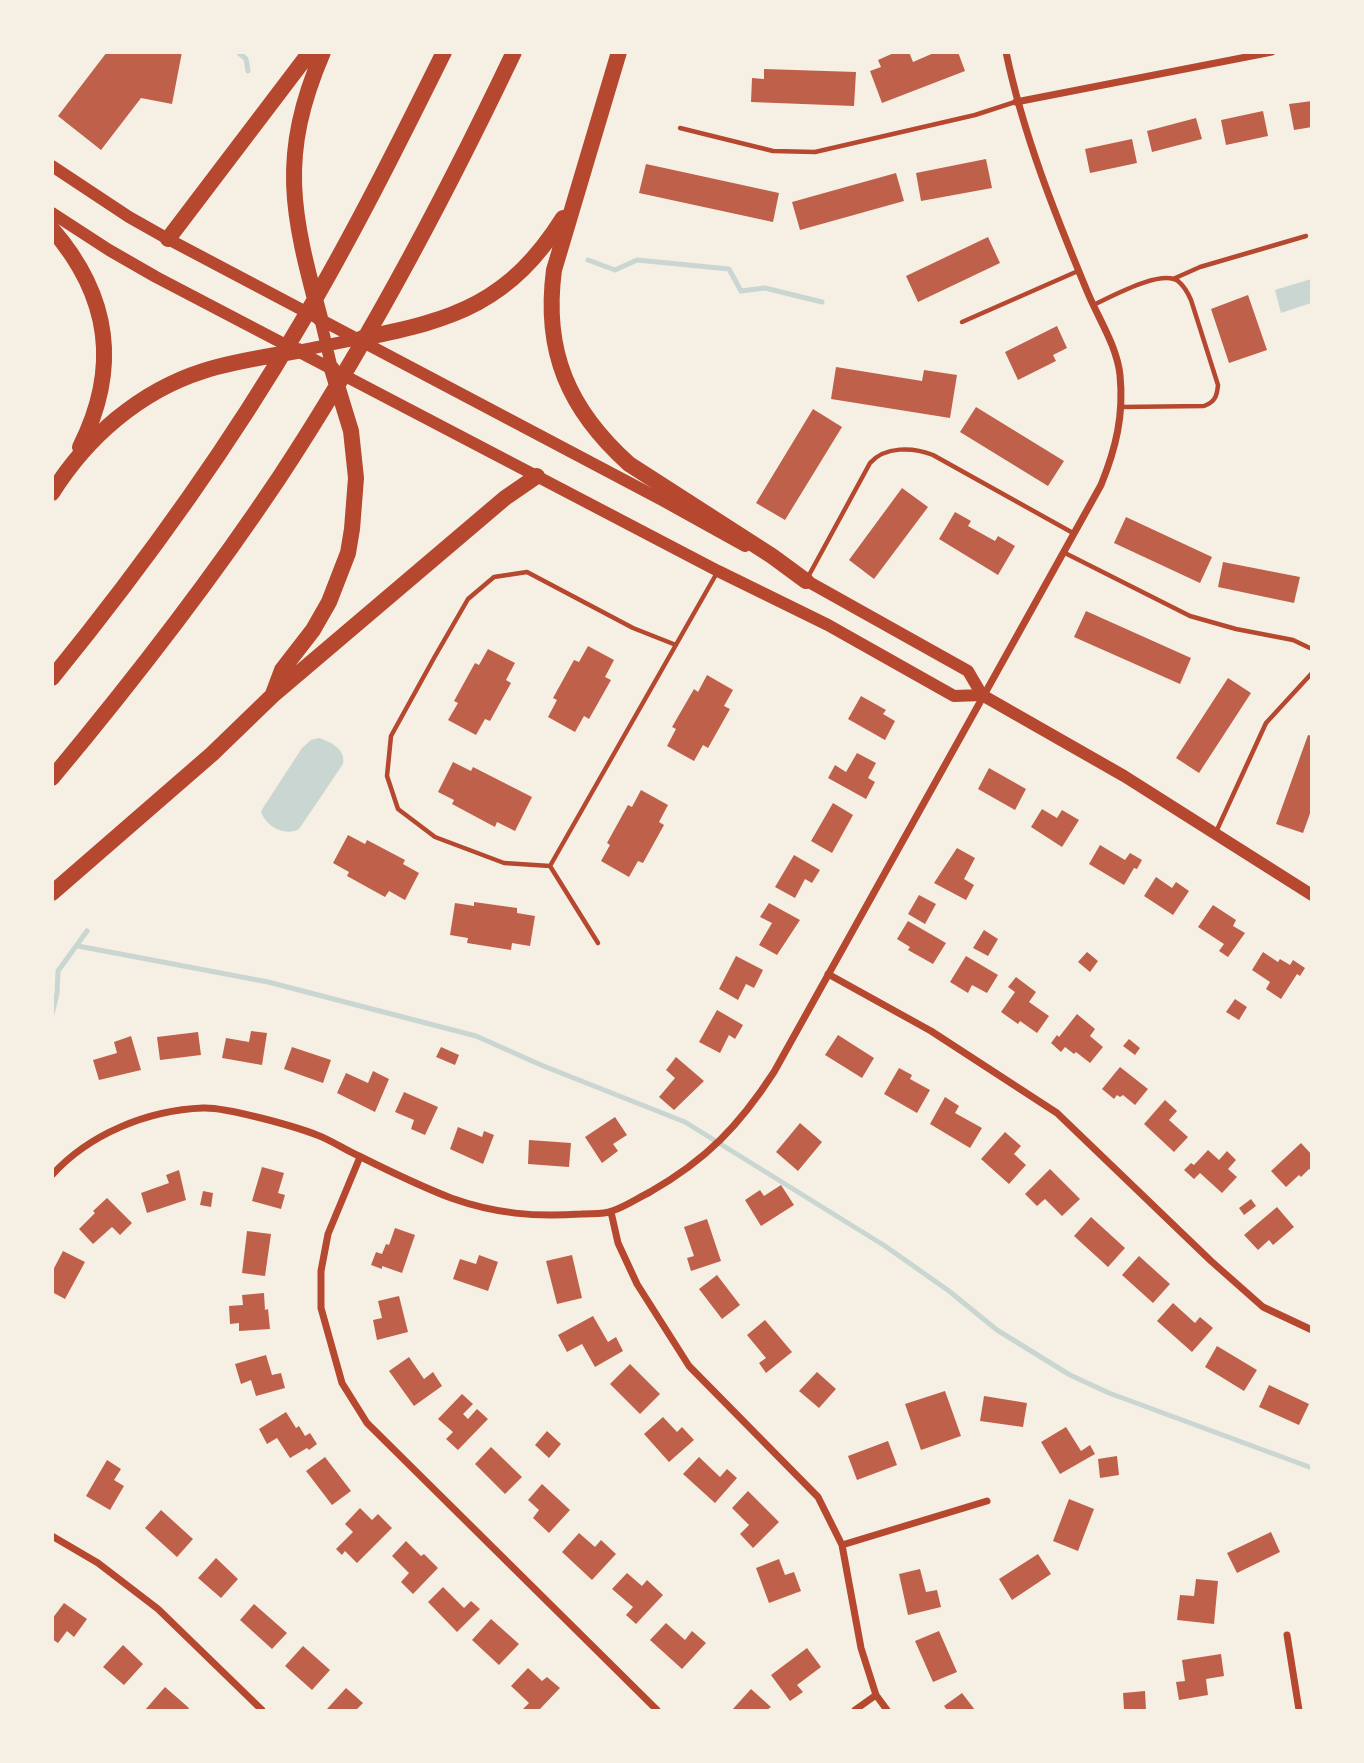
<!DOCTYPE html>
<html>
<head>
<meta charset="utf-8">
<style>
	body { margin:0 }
	#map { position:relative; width:1364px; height:1763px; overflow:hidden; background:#f6efe4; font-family:Karla,sans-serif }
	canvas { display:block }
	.frame { position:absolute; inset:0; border:54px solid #f6efe4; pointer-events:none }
</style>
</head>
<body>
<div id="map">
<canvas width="1364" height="1763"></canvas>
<div class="frame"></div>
</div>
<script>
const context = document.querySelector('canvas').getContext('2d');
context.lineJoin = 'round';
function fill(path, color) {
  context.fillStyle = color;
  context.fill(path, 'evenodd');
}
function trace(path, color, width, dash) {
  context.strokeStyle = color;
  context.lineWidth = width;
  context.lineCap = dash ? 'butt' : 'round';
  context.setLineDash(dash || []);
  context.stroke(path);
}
fill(new Path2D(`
	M1311,279V303L1281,313L1275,290Z
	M319,738C331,742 346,749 343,764L299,829C285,837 265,826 261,811L302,748L311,740Z`), '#c9d6d2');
trace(new Path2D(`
	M238,52L246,59L248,71
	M588,260L615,270L637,260L729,269L741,291L765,288L822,302
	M78,946L268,982L476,1036L541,1065L685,1122L885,1246L949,1291L997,1330L1070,1375L1109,1393L1312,1468
	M52,1014L57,994L58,971L87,931`), '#c9d6d2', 5);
fill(new Path2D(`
	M107,52H182L172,104L141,98L101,150L58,116Z
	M896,52H909L913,62L936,52H958L965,71L882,103L870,71L881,67L878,60Z
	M764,69L856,72L854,106L751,102L752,78L764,79Z
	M1312,101V127L1294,130L1289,104Z
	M1263,111L1268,136L1226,145L1221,120Z
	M1196,118L1202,139L1152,152L1147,131Z
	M1132,139L1137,163L1090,173L1085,149Z
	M986,159L992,188L921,201L916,173Z
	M646,164L779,193L773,222L639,193Z
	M896,173L904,201L800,230L792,202Z
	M988,237L1000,263L918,302L906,276Z
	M1248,295L1267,350L1229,363L1211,309Z
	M1057,326L1067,348L1053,355L1056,361L1018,380L1005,352Z
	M836,367L922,381L924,370L957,375L950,418L831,399Z
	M976,407L1064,461L1048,486L960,432Z
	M813,409L842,427L785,520L756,503Z
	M902,488L928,507L874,579L849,560Z
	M955,512L971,521L968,526L995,541L998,536L1015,546L998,575L939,539Z
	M1126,517L1212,557L1200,583L1114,543Z
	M1223,562L1300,577L1294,603L1218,587Z
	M1086,611L1191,658L1180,684L1074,637Z
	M588,646L614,660L605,677L611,680L589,719L584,716L575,732L548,717L557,700L553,698L574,660L579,662Z
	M488,649L515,663L506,680L511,683L490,721L485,719L476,735L448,720L458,703L454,701L475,663L479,665Z
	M707,675L733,690L724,706L730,709L708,748L703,745L694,761L667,746L676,729L672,727L694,689L698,692Z
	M1228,678L1251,693L1199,773L1176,758Z
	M861,696L886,710L883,714L895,721L885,740L848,719Z
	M1308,735L1312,736V808L1303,833L1276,824Z
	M857,753L876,763L868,778L875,782L866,799L828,778L835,765L846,772Z
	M453,762L471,771L473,767L532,797L515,831L497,822L495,827L452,804L454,800L438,792Z
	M989,768L1026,789L1015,810L978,789Z
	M641,790L668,805L659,822L664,825L643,863L638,861L629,877L601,861L610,845L607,843L628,805L632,807Z
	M833,803L853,815L832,853L811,841Z
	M1042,809L1057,818L1062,810L1079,820L1062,847L1031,827Z
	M348,835L365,844L367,840L405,860L403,864L419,873L405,900L389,891L385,897L347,876L349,872L333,863Z
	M1100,845L1125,860L1130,853L1142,860L1137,869L1134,868L1124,885L1089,864Z
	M957,848L975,858L964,879L974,885L966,900L934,883Z
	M794,855L820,870L812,883L805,879L795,898L775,887Z
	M1156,877L1172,888L1176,882L1189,891L1173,915L1144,896Z
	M919,895L936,904L925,924L908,914Z
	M474,902L517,908V913L535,916L530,946L512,943L511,950L467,943L468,938L450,935L455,903L474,906Z
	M769,903L800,920L777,955L759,945L772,923L760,917Z
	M1213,905L1236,920L1233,926L1245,933L1228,957L1219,951L1224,944L1198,927Z
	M908,921L946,943L933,964L908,950L910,947L897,939Z
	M984,930L998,939L988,956L973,948Z
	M1087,952L1098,961L1090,972L1078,962Z
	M1263,952L1278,962L1280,959L1290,965L1293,960L1305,968L1300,976L1297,974L1281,999L1266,989L1270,982L1252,970Z
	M736,956L763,970L754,988L746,984L738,1000L719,989Z
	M966,956L998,975L987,993L972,985L968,993L950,982Z
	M1016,977L1036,992L1029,1002L1049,1016L1037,1033L1020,1021L1018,1024L1001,1012L1015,992L1008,987Z
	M1235,999L1247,1007L1239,1020L1226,1012Z
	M717,1010L743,1025L735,1039L729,1035L720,1053L699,1042Z
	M1077,1014L1095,1029L1090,1036L1103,1047L1090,1063L1076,1052L1074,1054L1065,1047L1061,1052L1051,1043L1057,1035L1059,1037Z
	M251,1031L267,1033L262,1065L222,1058L226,1038L249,1042Z
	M198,1032L201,1055L160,1060L157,1037Z
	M838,1035L874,1058L862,1078L825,1055Z
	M131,1036L141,1070L99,1080L93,1060L117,1053L114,1042Z
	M1129,1039L1140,1048L1135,1055L1123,1046Z
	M292,1047L331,1060L323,1083L284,1069Z
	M441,1047L459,1055L455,1065L436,1057Z
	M676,1057L704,1081L674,1110L659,1097L675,1078L666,1070Z
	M1120,1067L1148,1089L1135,1105L1123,1095L1120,1097L1117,1095L1114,1099L1102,1089Z
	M899,1068L912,1075L910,1079L930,1090L917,1113L884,1094Z
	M373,1071L389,1079L375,1112L337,1093L346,1073L368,1083Z
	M404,1092L438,1107L425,1135L411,1129L414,1120L395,1112Z
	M945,1097L959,1106L955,1113L982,1128L970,1148L930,1124Z
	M1165,1100L1177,1111L1169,1120L1188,1137L1174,1152L1144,1124Z
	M615,1117L627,1135L613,1144L618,1151L602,1163L585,1137Z
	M800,1123L822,1142L798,1171L776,1152Z
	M458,1127L482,1137L484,1131L494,1135L483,1164L450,1149Z
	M1005,1132L1021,1146L1014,1154L1026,1165L1009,1184L981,1159Z
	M529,1140L571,1143L569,1167L528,1164Z
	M1301,1143L1312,1155V1171L1309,1169L1301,1177L1299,1175L1286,1187L1271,1171Z
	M1208,1150L1219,1160L1227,1151L1236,1160L1228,1169L1237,1177L1222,1193L1200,1173L1194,1179L1184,1170L1191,1163L1194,1165Z
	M262,1167L284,1173L278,1193L285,1195L281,1209L252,1201Z
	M1050,1169L1080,1199L1062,1216L1045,1199L1037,1206L1025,1194Z
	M179,1170L186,1200L147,1213L141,1193L169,1183L166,1175Z
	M781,1185L794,1205L761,1226L745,1200L760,1190L764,1196Z
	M203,1191L213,1193L211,1207L200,1205Z
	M107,1198L132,1223L120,1235L112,1227L93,1244L79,1229L95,1213L93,1211Z
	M1251,1199L1256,1206L1244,1215L1239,1208Z
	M1277,1207L1294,1227L1273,1245L1269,1240L1258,1250L1244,1235Z
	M1091,1217L1125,1248L1108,1267L1074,1236Z
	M707,1219L721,1261L691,1271L687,1258L694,1256L684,1227Z
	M395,1228L415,1235L402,1273L382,1266V1269L371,1265L376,1252L382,1254L386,1244L389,1245Z
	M247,1231L271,1234L265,1276L242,1273Z
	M63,1251L85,1262L65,1299L52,1292V1272Z
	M479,1255L498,1262L488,1291L453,1279L460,1259L476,1264Z
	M572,1255L582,1298L557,1304L546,1261Z
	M1139,1256L1170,1284L1153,1303L1122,1275Z
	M717,1275L740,1305L722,1319L699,1289Z
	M264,1293L265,1310L268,1309L270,1329L239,1331V1323L230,1324L229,1306L243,1305L242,1295Z
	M399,1296L408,1332L377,1340L373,1320L382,1318L378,1301Z
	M1173,1303L1195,1323L1200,1317L1213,1328L1192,1352L1157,1321Z
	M593,1316L608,1342L616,1337L623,1351L595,1367L582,1344L567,1352L558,1335Z
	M765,1320L792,1352L766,1373L759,1363L766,1358L747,1335Z
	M1217,1346L1257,1370L1244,1391L1205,1367Z
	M266,1355L272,1375L281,1373L285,1388L256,1396L251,1380L241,1384L235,1364Z
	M409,1357L424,1379L433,1372L442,1386L414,1406L389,1371Z
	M630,1364L660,1394L640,1414L610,1384Z
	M817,1372L836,1389L819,1408L799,1391Z
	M1269,1385L1309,1404L1299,1425L1259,1407Z
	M945,1391L961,1436L921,1450L905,1404Z
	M462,1394L473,1404L463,1414L468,1419L477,1409L488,1419L458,1450L446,1439L453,1432L438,1419Z
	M984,1396L1027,1403L1023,1427L980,1421Z
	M286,1412L296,1428L299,1426L305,1436L310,1433L317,1444L309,1450L307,1448L290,1458L277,1438L267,1444L259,1429Z
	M663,1417L677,1432L682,1427L694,1440L669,1462L644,1434Z
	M1066,1427L1081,1451L1090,1445L1095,1454L1060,1474L1041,1442Z
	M547,1431L561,1444L549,1458L535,1445Z
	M888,1441L897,1465L857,1480L848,1456Z
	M491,1447L522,1477L505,1494L475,1464Z
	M1117,1456L1119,1475L1100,1478L1098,1459Z
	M325,1457L351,1491L332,1505L306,1471Z
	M699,1457L720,1477L727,1469L737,1478L715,1503L683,1474Z
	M107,1460L121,1469L114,1480L124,1486L110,1510L86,1496Z
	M542,1484L570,1510L549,1533L533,1518L539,1510L528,1500Z
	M748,1491L779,1522L753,1548L740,1534L749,1525L732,1508Z
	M1069,1499L1094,1509L1078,1551L1053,1541Z
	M360,1508L372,1520L378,1514L392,1528L357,1563L345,1551L342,1555L336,1549L353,1532L345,1524Z
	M161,1510L193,1539L177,1557L145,1528Z
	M1271,1532L1280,1552L1237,1573L1227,1553Z
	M579,1533L595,1547L601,1540L616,1554L592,1580L562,1552Z
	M406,1541L421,1556L424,1554L438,1568L413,1594L401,1582L409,1573L392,1556Z
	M1038,1554L1051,1574L1012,1600L999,1579Z
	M216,1558L238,1579L221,1598L198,1578Z
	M779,1559L785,1575L794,1572L801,1591L769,1603L756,1568Z
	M920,1569L926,1592L937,1590L941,1607L908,1615L899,1574Z
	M627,1573L642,1586L647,1580L663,1595L636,1624L626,1615L633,1607L612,1589Z
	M1196,1579L1218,1581L1214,1624L1177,1620L1180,1595L1194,1596Z
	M443,1587L464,1608L471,1601L480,1609L457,1632L428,1602Z
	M64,1603L87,1619L74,1637L67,1631L58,1643L52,1639V1619Z
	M254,1604L287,1633L272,1649L240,1620Z
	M491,1619L519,1644L499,1665L472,1640Z
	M666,1623L685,1640L692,1631L706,1643L682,1669L650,1640Z
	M939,1631L957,1672L933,1682L915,1641Z
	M123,1645L143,1664L124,1685L103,1667Z
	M303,1646L330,1670L312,1690L285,1666Z
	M807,1648L821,1667L797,1685L803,1692L790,1701L771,1675Z
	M1221,1654L1224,1676L1206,1679L1208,1695L1179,1700L1176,1682L1185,1681L1182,1660Z
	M528,1668L542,1681L547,1677L560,1688L539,1710H522L529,1703L511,1686Z
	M165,1687L189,1708L187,1710H145Z
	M346,1688L363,1703L356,1710H328L327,1709Z
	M751,1689L771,1707L767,1710H732Z
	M1145,1691L1146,1710H1124L1123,1693Z
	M962,1693L975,1710H947L944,1706Z`), '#bf614a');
trace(new Path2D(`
	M680,128L773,151L815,152L975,115L1015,102
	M1173,279L1200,267L1306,236
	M1093,305C1111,297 1161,269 1178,281C1184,286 1188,293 1191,300L1218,385C1217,396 1215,402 1204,406L1122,407
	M962,322L1078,271
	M1063,552L1190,616L1236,629L1293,640L1312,649
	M808,577L870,463C885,446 913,447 933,455L1073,533
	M1216,832L1266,723L1312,673
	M550,866L504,863L435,837L398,809L387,776L391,736L434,658L468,599L494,577L527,572L633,628L676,645
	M598,943L550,866L718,571`), '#b5482f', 4.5);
trace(new Path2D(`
	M1016,102L1272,52
	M828,974L931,1031L1057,1113L1211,1261L1263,1307L1312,1330
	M360,1157L328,1234L321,1271V1308L342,1383L367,1423L657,1710
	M52,1175C89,1134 148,1110 203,1108C226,1107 294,1126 317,1135C331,1140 345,1150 359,1156C389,1171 420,1186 451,1198C496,1214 534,1217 581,1214C591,1213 603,1215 612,1211C625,1207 638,1198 650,1192C706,1160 739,1126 774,1072L1101,485C1116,448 1124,415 1120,375C1117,346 1098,318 1087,291C1055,214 1023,134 1006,52
	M611,1212L618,1243L637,1284L689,1366L818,1497L842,1545L861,1648L876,1695L887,1710
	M52,1536L98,1563L158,1609L262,1710
	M842,1545L987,1501
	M1287,1635L1299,1710
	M855,1710L876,1695`), '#b5482f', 7);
trace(new Path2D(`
	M52,166L129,217L168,239L662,500L745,546
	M52,213L109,250L156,277L718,571L828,625L954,696L982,695
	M320,318L332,369
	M298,351L358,339
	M800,577L968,671L982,695L1124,776L1312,895`), '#b5482f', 12);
trace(new Path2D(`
	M619,52L554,270C543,352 569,410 629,464L772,556L806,581
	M52,229C110,296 120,368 80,447
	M168,239L310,52
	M320,318C292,213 278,157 323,52
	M362,338C455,320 510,302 563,218
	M52,493C87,437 140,391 203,371C234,361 266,357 298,351
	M52,678C143,566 227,450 300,325C352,237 398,145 444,52
	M273,694L282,670L313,630L329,602L348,553L352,529L356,478L351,431L332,369
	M52,778C132,682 209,583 279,478C368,343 444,199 514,52
	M52,893L212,754L272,696L505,498L537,476`), '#b5482f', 16);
</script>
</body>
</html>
